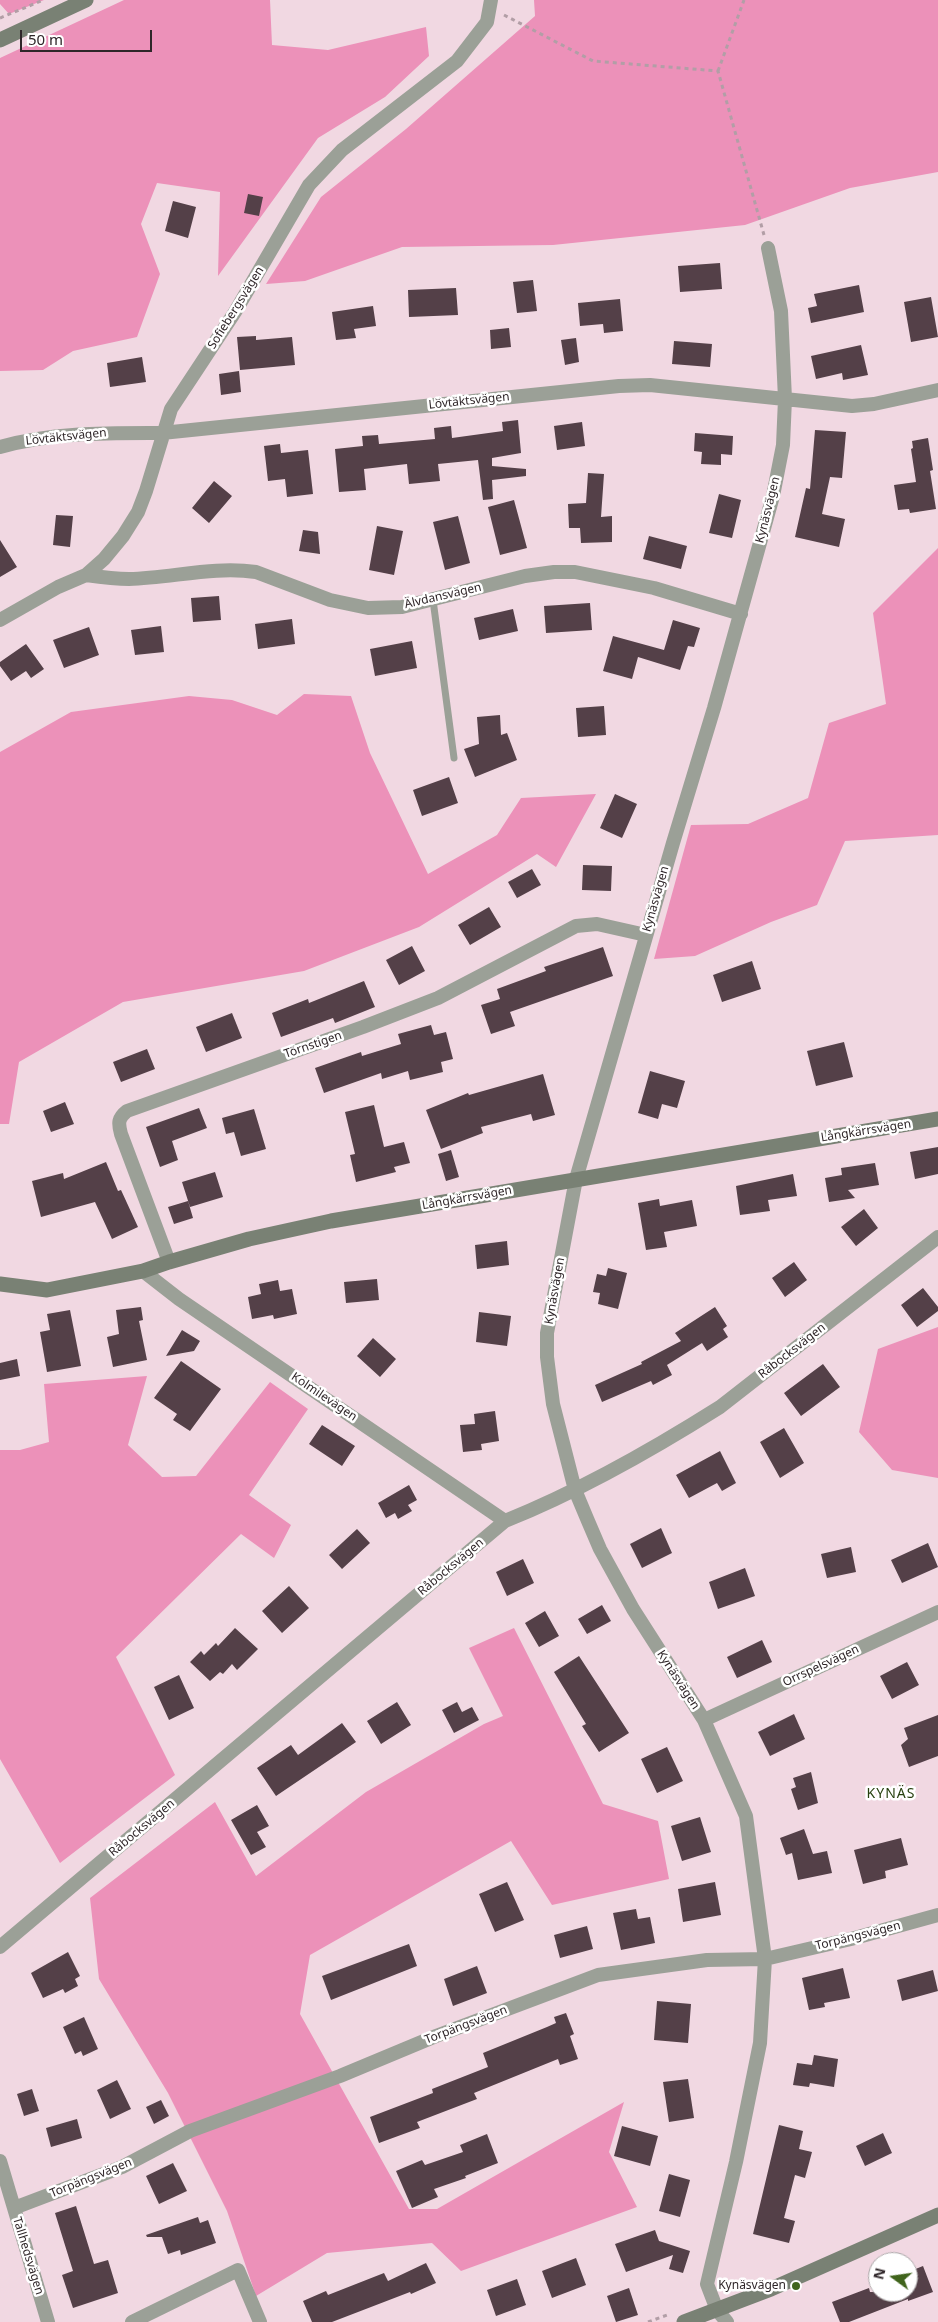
<!DOCTYPE html>
<html>
<head>
<meta charset="utf-8">
<style>
	body { margin:0 }
	#map { position:relative; width:938px; height:2322px; overflow:hidden; background:#f1d8e2; font-family:"Noto Sans",sans-serif }
	canvas { display:block }
	.north { position:absolute; left:868px; top:2252px; width:50px; height:50px; box-sizing:border-box; background:#fff; border:1px solid #aca8a9; border-radius:50%; rotate:284deg; font-size:14px; font-weight:700; line-height:20px; text-align:center; color:#2f2629 }
	.north::after { content:''; display:block; margin:auto; width:18px; height:22px; background:#40641c; clip-path:polygon(50% 0,100% 100%,50% 72%,0 100%) }
	.scale { position:absolute; left:20px; top:30px; width:132px; height:22px; box-sizing:border-box; border:2px solid #2f2629; border-top:0; padding-left:6px; font-size:15px; line-height:18px; white-space:nowrap; color:#2f2629; -webkit-text-stroke:4px #fff; paint-order:stroke }
</style>
</head>
<body>
<div id="map">
<canvas width="938" height="2322"></canvas>
<div class="north">N</div>
<div class="scale">50 m</div>
</div>
<script>
const context = document.querySelector('canvas').getContext('2d');
context.lineJoin = 'round';
function fill(path, color) {
  context.fillStyle = color;
  context.fill(path, 'evenodd');
}
function trace(path, color, width, dash) {
  context.strokeStyle = color;
  context.lineWidth = width;
  context.lineCap = dash ? 'butt' : 'round';
  context.setLineDash(dash || []);
  context.stroke(path);
}
function write(font, color, halo, rows, align = 'center') {
  context.font = font + ' "Noto Sans",sans-serif';
  context.lineWidth = 5;
  context.setLineDash([]);
  context.textBaseline = 'middle';
  context.strokeStyle = halo;
  context.fillStyle = color;
  for (const [text, x, y, turn = 0] of rows) {
    context.save();
    context.translate(x, y);
    context.rotate((+turn || 0) * Math.PI / 180);
    context.textAlign = isNaN(turn) ? turn : align;
    if (halo) context.strokeText(text, 0, 0);
    context.fillText(text, 0, 0);
    context.restore();
  }
}
fill(new Path2D(`
	M0,0H44L9,14L0,4Z
	M124,0H270L272,45L328,50L426,27L429,56L385,97L318,138L218,276L220,192L157,183L141,224L160,274L137,337L73,351L43,370L0,371V58Z
	M534,0H938V172L850,188L745,225L553,245L402,247L305,281L266,284L321,197L406,129L535,16Z
	M938,548V835L845,841L817,905L771,922L695,956L654,959L691,825L748,824L808,798L829,723L886,704L873,613Z
	M304,694L351,696L370,753L428,874L497,835L521,798L596,794L556,867L537,854L419,927L304,971L123,1002L19,1062L9,1124H0V752L71,712L189,696L232,700L277,715Z
	M938,1327V1478L892,1470L859,1432L878,1349Z
	M147,1376L128,1445L162,1477L196,1476L270,1382L308,1409L249,1495L291,1525L274,1558L241,1534L116,1657L175,1775L60,1863L0,1759V1450H20L49,1442L44,1384Z
	M514,1628L603,1804L658,1821L669,1879L552,1905L511,1841L310,1955L300,2014L409,2209H437L624,2102L609,2152L637,2207L461,2271L432,2243L327,2253L256,2296L227,2211L168,2093L99,1979L90,1898L215,1802L256,1876L366,1792L484,1724L503,1716L469,1648Z`), '#ec91b9');
fill(new Path2D(`
	M248,194L263,197L259,216L244,213Z
	M173,201L196,207L188,238L165,231Z
	M720,263L722,289L680,292L678,266Z
	M533,280L537,311L517,313L513,282Z
	M859,285L864,312L811,323L808,308L817,306L814,294Z
	M456,288L458,315L409,317L408,290Z
	M931,297L938,337L911,342L904,302Z
	M620,299L623,331L604,333L603,324L580,326L578,303Z
	M373,306L376,326L354,329L356,338L336,340L332,312Z
	M509,328L511,347L491,349L490,330Z
	M256,336V340L292,337L295,365L240,370L237,337Z
	M576,338L579,362L565,365L561,340Z
	M674,341L712,344L710,367L672,364Z
	M861,345L868,375L843,380L842,373L816,379L811,356Z
	M142,357L146,382L110,387L107,363Z
	M239,371L241,392L221,395L219,374Z
	M518,420L521,453L492,458V466L526,469V476L492,480L493,499L483,500L478,460L438,464L440,481L409,484L407,464L364,469L366,490L339,492L335,449L363,446L362,436L378,435L379,444L435,439L434,428L451,426L452,438L503,431L502,422Z
	M582,422L585,446L557,450L554,426Z
	M815,430L846,432L842,478L830,477L822,514L845,519L839,547L795,537L806,488L810,489Z
	M695,433L733,436L732,455L721,454V465L701,464L702,452L694,451Z
	M928,438L933,470L930,471L936,509L910,513L909,509L898,510L894,485L916,482L911,449L913,448L912,441Z
	M280,444L281,453L308,450L313,494L287,497L285,479L268,481L264,446Z
	M588,473L604,474L601,517L612,516V542L581,543L580,528H569L568,504L586,503Z
	M214,481L232,496L209,523L192,508Z
	M719,494L741,500L732,538L709,533Z
	M514,500L527,548L500,555L488,507Z
	M56,515L73,516L70,547L53,545Z
	M458,516L470,563L445,570L433,522Z
	M377,526L403,531L394,575L369,570Z
	M303,530L318,532L320,554L299,551Z
	M649,536L687,546L681,569L643,559Z
	M0,540L17,567L0,577Z
	M219,596L221,620L193,622L191,598Z
	M590,603L592,630L546,633L544,606Z
	M513,609L518,631L479,640L474,618Z
	M292,619L295,644L258,649L255,624Z
	M673,620L700,628L694,647L688,646L680,670L638,657L632,679L603,671L613,636L664,650Z
	M161,626L164,652L135,655L131,630Z
	M89,627L99,655L64,668L53,640Z
	M412,641L417,668L375,676L370,649Z
	M26,644L44,669L31,678L26,671L11,681L0,666V662Z
	M604,706L606,735L578,737L576,708Z
	M500,715L501,735L507,733L517,760L475,777L464,749L479,744L477,717Z
	M449,777L458,803L422,816L413,790Z
	M615,794L637,804L622,838L600,828Z
	M583,865L612,866L611,891L582,890Z
	M532,869L541,885L517,898L508,882Z
	M489,907L501,927L470,945L458,925Z
	M412,946L425,971L399,985L386,960Z
	M603,947L613,976L510,1012L515,1026L491,1034L481,1005L500,999L497,989L546,971L544,967Z
	M752,961L761,989L722,1002L713,975Z
	M364,981L375,1007L335,1023L333,1018L281,1037L272,1013L308,999L309,1003Z
	M232,1013L242,1038L206,1052L196,1027Z
	M431,1025L434,1035L446,1032L453,1059L441,1062L443,1072L410,1080L408,1071L382,1079L381,1073L324,1093L315,1068L361,1052L362,1056L401,1044L398,1034Z
	M844,1042L853,1077L816,1086L807,1051Z
	M147,1049L155,1069L121,1082L113,1062Z
	M650,1071L685,1081L677,1108L662,1104L658,1119L638,1113Z
	M543,1074L555,1115L533,1121L531,1114L481,1127L483,1133L441,1149L426,1110L468,1093L469,1095Z
	M65,1102L74,1124L51,1132L43,1111Z
	M374,1105L384,1147L404,1142L410,1163L394,1167L396,1172L356,1182L350,1155L355,1154L345,1112Z
	M199,1108L207,1128L172,1141L178,1160L160,1167L146,1127Z
	M254,1109L266,1149L241,1156L234,1132L226,1134L222,1118Z
	M938,1147V1174L915,1179L910,1152Z
	M451,1150L459,1177L446,1181L438,1154Z
	M106,1162L118,1191L121,1190L138,1227L112,1239L95,1202L41,1217L32,1181L63,1173L64,1179Z
	M875,1163L879,1185L848,1190L855,1198L829,1202L825,1178L842,1175L841,1168Z
	M215,1172L223,1197L190,1207L182,1182Z
	M793,1174L797,1196L768,1200L770,1211L740,1215L736,1186Z
	M659,1199L660,1206L692,1200L697,1226L664,1232L667,1247L646,1250L638,1203Z
	M188,1201L193,1218L174,1224L168,1207Z
	M864,1209L878,1228L856,1246L841,1227Z
	M507,1241L509,1265L477,1269L475,1245Z
	M794,1262L807,1280L785,1297L772,1278Z
	M608,1268L627,1273L618,1309L598,1304L600,1293L593,1292L597,1274L606,1276Z
	M377,1279L379,1300L346,1303L344,1282Z
	M278,1280L280,1291L292,1289L297,1314L274,1319L273,1315L252,1319L248,1297L261,1294L259,1284Z
	M923,1288L938,1307V1311L917,1327L901,1305Z
	M141,1307L143,1320L139,1321L147,1360L113,1367L107,1337L119,1334L116,1310Z
	M715,1307L727,1326L723,1329L728,1337L707,1351L702,1343L667,1365L672,1375L653,1385L651,1381L602,1402L595,1385L642,1364L641,1362L681,1341L675,1333Z
	M70,1310L81,1366L47,1372L40,1332L50,1330L47,1314Z
	M479,1312L511,1316L507,1346L476,1342Z
	M182,1330L200,1341L194,1351L166,1356Z
	M373,1338L396,1359L380,1377L357,1356Z
	M17,1359L20,1376L0,1380V1363Z
	M181,1361L221,1389L190,1431L173,1420L177,1414L154,1398Z
	M823,1364L840,1387L801,1416L784,1393Z
	M495,1411L499,1441L481,1444L482,1450L463,1452L460,1425L475,1424L474,1414Z
	M322,1425L355,1446L342,1466L309,1444Z
	M784,1428L804,1463L780,1478L760,1442Z
	M720,1451L736,1483L722,1491L717,1483L689,1498L676,1475Z
	M409,1485L417,1500L408,1505L412,1511L398,1519L395,1513L386,1518L378,1503Z
	M661,1528L672,1553L642,1568L630,1544Z
	M357,1529L370,1543L342,1569L329,1555Z
	M928,1543L938,1567L902,1583L891,1560Z
	M851,1547L856,1572L827,1578L821,1554Z
	M523,1559L534,1583L507,1596L496,1572Z
	M745,1568L755,1596L718,1609L709,1582Z
	M289,1586L309,1608L282,1633L262,1611Z
	M602,1605L611,1621L587,1634L578,1619Z
	M545,1611L559,1636L539,1647L525,1623Z
	M235,1628L258,1649L237,1670L232,1664L223,1674L220,1672L210,1681L190,1662L201,1651L204,1655L216,1643L218,1646Z
	M762,1640L772,1662L737,1678L727,1657Z
	M579,1656L629,1733L599,1752L582,1726L586,1724L554,1672Z
	M907,1662L919,1685L892,1699L880,1676Z
	M179,1675L194,1708L169,1720L154,1687Z
	M397,1702L411,1725L381,1744L367,1721Z
	M457,1702L462,1712L472,1707L479,1720L454,1733L442,1710Z
	M794,1714L805,1739L770,1756L758,1732Z
	M938,1715V1756L909,1767L901,1745L908,1739L904,1728Z
	M342,1723L356,1742L276,1796L257,1768L291,1745L298,1755Z
	M667,1747L683,1781L657,1793L641,1759Z
	M811,1772L818,1803L798,1810L791,1789L796,1787L793,1778Z
	M257,1805L269,1826L257,1832L266,1847L251,1855L231,1820Z
	M700,1817L711,1852L682,1861L671,1826Z
	M804,1829L813,1854L827,1851L832,1873L798,1880L792,1853L786,1855L780,1838Z
	M901,1838L908,1865L885,1871L886,1878L863,1884L854,1850Z
	M507,1882L524,1920L495,1932L479,1894Z
	M715,1882L721,1915L683,1922L678,1889Z
	M636,1909L638,1919L650,1917L655,1943L621,1950L613,1913Z
	M587,1926L593,1949L560,1958L554,1935Z
	M409,1944L417,1966L331,2000L322,1976Z
	M68,1952L80,1976L75,1979L78,1986L65,1993L63,1989L43,1998L31,1973Z
	M477,1966L487,1993L453,2006L444,1979Z
	M843,1968L850,1998L824,2003L825,2007L809,2010L802,1978Z
	M933,1970L938,1991L902,2001L897,1980Z
	M657,2001L691,2004L688,2043L654,2040Z
	M566,2013L574,2034L570,2036L578,2059L560,2065L558,2059L474,2093L477,2099L417,2122L420,2128L379,2143L370,2117L433,2093L432,2089L488,2067L483,2053L547,2027L556,2023L554,2017Z
	M84,2017L98,2049L83,2056L81,2051L75,2054L63,2027Z
	M814,2055L838,2059L834,2087L810,2083L809,2087L793,2085L797,2063L812,2065Z
	M688,2079L694,2118L669,2122L663,2082Z
	M117,2080L131,2109L110,2119L97,2090Z
	M32,2089L39,2111L24,2116L17,2094Z
	M161,2100L169,2116L154,2124L146,2107Z
	M77,2119L82,2138L51,2147L46,2128Z
	M779,2125L803,2131L799,2149L812,2152L805,2178L795,2175L784,2218L795,2221L789,2243L753,2234Z
	M622,2126L658,2136L650,2166L614,2156Z
	M883,2133L892,2153L865,2166L856,2146Z
	M487,2134L498,2163L465,2176L466,2178L434,2189L438,2197L412,2208L396,2171L422,2160L425,2165L463,2152L460,2145Z
	M173,2163L187,2191L159,2204L146,2176Z
	M669,2174L690,2180L680,2217L659,2211Z
	M76,2206L94,2264L108,2260L118,2293L73,2308L62,2275L73,2271L55,2213Z
	M198,2217L200,2223L208,2220L216,2243L181,2255L180,2250L168,2254L162,2237H147L146,2235Z
	M655,2230L659,2241L690,2251L683,2273L669,2269L673,2255L626,2272L615,2244Z
	M576,2258L586,2285L552,2298L542,2271Z
	M426,2263L436,2283L411,2294L410,2292L332,2322H312L303,2301L326,2291L328,2295L384,2273L388,2281Z
	M923,2266L933,2292L908,2301V2299L849,2322H840L832,2302L869,2288L870,2292H908V2272Z
	M517,2279L526,2305L496,2316L487,2290Z
	M629,2288L638,2315L616,2322L607,2296Z`), '#544048');
trace(new Path2D(`
	M504,15L593,61L718,71L764,235
	M0,18L41,1
	M718,71L744,0
	M648,2322L670,2314`), '#b29ea6', 3, [4, 4]);
trace(new Path2D(`
	M433,600L454,758`), '#9ba097', 7);
trace(new Path2D(`
	M0,447C52,432 109,433 162,433L619,386L650,385L852,406L874,404L938,390
	M86,575C100,577 115,579 129,579C172,578 213,566 256,572L330,600L368,608L402,607L525,576L554,572H575L654,588L741,614
	M0,620L58,587L86,575L104,559L123,536L138,512L146,491L171,409L235,312L309,185L342,150L457,61L487,22L491,0
	M169,1262L121,1134C118,1123 118,1118 127,1111L363,1027L438,998L576,926L597,924L646,935
	M143,1271L179,1299L505,1521
	M704,1720L938,1612
	M0,1947L505,1521C580,1491 652,1450 720,1407L938,1237
	M0,2161L48,2322
	M14,2208L122,2167L190,2131L340,2076L436,2036L598,1975L707,1960L765,1959L851,1939L938,1915
	M132,2322L238,2270L260,2322
	M727,2322L717,2310L707,2284L736,2162L760,2043L765,1959L746,1816L704,1720L633,1609L600,1549L588,1521L575,1490L553,1404L547,1357V1333L576,1179L673,843L714,708L773,496L783,445L785,399L781,311L768,248`), '#9ba097', 14);
trace(new Path2D(`
	M0,40L86,0
	M0,1284L47,1290L143,1271L169,1262L249,1239L331,1221L938,1119
	M684,2322L771,2289L938,2215`), '#798174', 15);
for (const [x, y, r, color] of [
	[796,2286,5,"#40641c"]
]) {
  const dot = new Path2D();
  dot.arc(x, y, r, 0, 2 * Math.PI);
  context.fillStyle = color;
  context.fill(dot);
  trace(dot, '#fff', 2);
}
write('12px', '#2f2629', '#fff', [
	["Sofiebergsvägen",236,308,-58],
	["Lövtäktsvägen",469,401,-6],
	["Lövtäktsvägen",66,437,-6],
	["Kynäsvägen",768,510,-76],
	["Älvdansvägen",443,596,-13],
	["Kynäsvägen",656,899,-74],
	["Törnstigen",313,1045,-19],
	["Långkärrsvägen",866,1131,-9],
	["Långkärrsvägen",467,1198,-10],
	["Kynäsvägen",555,1291,-80],
	["Råbocksvägen",792,1351,-38],
	["Kolmilevägen",324,1397,34],
	["Råbocksvägen",451,1567,-40],
	["Orrspelsvägen",821,1666,-25],
	["Kynäsvägen",678,1680,57],
	["Råbocksvägen",142,1828,-40],
	["Torpängsvägen",858,1936,-14],
	["Torpängsvägen",466,2025,-21],
	["Torpängsvägen",91,2178,-22],
	["Tallhedsvägen",28,2256,73]
]);
write('12px', '#2f2629', '#fff', [
	["Kynäsvägen",786,2286]
], 'right');
context.letterSpacing = '1px';
write('14px', '#27400f', '#fff', [
	["KYNÄS",891,1794]
]);
context.letterSpacing = '0px';
</script>
</body>
</html>
